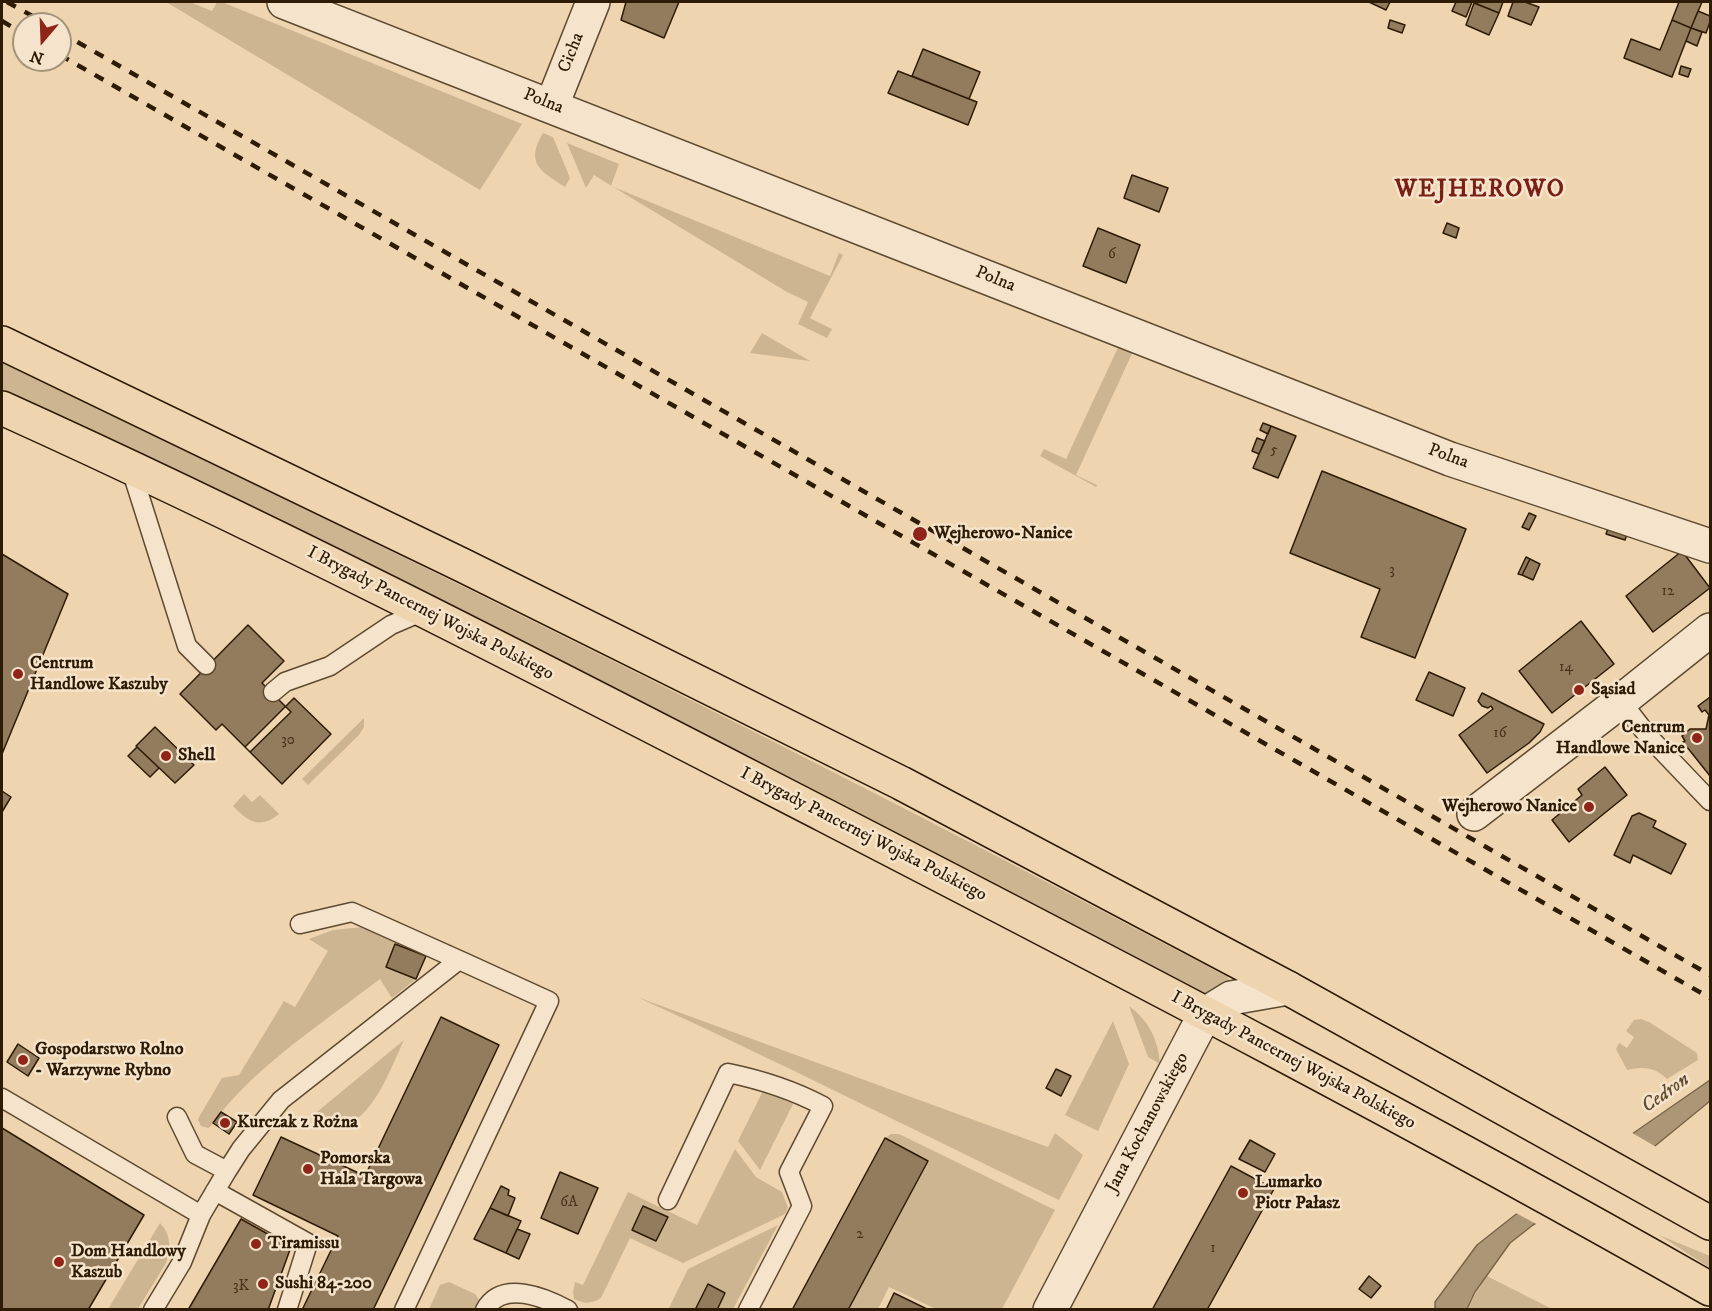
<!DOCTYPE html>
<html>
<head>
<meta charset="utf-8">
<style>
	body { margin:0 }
	#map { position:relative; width:1712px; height:1311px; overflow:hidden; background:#efd5af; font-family:"IM FELL DW Pica",serif }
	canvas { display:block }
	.frame { position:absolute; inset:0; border:3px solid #2e1b05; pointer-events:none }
	.north { position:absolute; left:12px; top:12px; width:60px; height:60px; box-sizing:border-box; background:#f5e4cb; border:2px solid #a5947c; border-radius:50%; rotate:199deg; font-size:16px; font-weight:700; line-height:24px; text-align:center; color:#2e1b05 }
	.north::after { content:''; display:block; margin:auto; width:21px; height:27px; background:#8f2418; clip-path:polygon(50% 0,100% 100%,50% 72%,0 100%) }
</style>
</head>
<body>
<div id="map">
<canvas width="1712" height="1311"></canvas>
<div class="frame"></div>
<div class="north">N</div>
</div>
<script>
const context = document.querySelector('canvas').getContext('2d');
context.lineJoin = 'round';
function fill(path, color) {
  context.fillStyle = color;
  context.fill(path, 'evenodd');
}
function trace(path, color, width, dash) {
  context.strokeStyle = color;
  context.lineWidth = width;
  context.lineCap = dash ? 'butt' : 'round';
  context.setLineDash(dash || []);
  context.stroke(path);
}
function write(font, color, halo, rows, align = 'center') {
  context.font = font + ' "IM FELL DW Pica",serif';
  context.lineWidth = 5;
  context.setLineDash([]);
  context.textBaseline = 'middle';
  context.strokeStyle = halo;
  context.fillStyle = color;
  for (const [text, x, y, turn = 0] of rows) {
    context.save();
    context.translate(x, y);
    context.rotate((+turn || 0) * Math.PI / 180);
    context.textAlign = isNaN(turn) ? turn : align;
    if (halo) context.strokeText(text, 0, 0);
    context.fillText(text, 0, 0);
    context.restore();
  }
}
fill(new Path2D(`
	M166,2H190L212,11L217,2H222L522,124L480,190Z
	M543,133L553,137L570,178L565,187C540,171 525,163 543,133Z
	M567,143L619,164L611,186L830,276L839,253L843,255L810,318L832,329L827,338L798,324L808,302L787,292L610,185L594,175L586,188Z
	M762,333L810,361L750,353Z
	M1121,341L1136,345L1076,475L1097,485L1096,487L1040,456L1044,449L1066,459Z
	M2,363C414,559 823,763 1228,977L1230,983L1211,989L1205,994C808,785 407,582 2,391Z
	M364,718V727L359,735L308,785L302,779Z
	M244,794L252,802L260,795L279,814C260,830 247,821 233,806Z
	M363,927L376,930L426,954L416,979L392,998L380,979C324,1022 251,1069 211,1126L208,1128L201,1126L198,1120L199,1117L222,1078L239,1075L284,1001L295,1007L328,951L309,939L333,930Z
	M637,997L1048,1147L1055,1133L1083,1155L1059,1200C918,1132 779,1062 637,997Z
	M1129,1006C1149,1021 1158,1039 1160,1064L1148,1057Z
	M1641,1019L1649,1022L1697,1053L1698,1060L1667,1079C1655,1067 1643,1066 1627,1070L1616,1049L1619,1043L1627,1048L1634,1037L1626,1031L1634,1020Z
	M1113,1021L1129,1064L1098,1131L1065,1115Z
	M404,1040C391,1067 370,1131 332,1126C325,1125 317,1120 311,1117Z
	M764,1089L793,1104L760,1170L738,1141Z
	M891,1134H899L1055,1210L1002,1309H936L889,1287L878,1309L848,1310L928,1161L885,1138Z
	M735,1149L756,1177L782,1192L788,1208L785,1214L683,1263L630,1238L601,1298C591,1304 585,1304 574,1299L573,1292L575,1282L583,1285L628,1192L697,1225Z
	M160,1223C171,1234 171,1248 166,1263L138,1309H108Z
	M778,1225L733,1309L668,1310L688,1269Z
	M1659,1235L1710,1256V1268Z
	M1487,1276L1552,1309H1468L1476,1293Z
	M449,1282L475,1294L479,1299L474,1309H429L440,1285Z`), '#ceb592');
const water = new Path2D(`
	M1710,1080V1101L1655,1146L1533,1225L1510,1243L1475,1292L1467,1309L1435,1310V1302L1477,1245L1515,1215Z`);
fill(water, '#ad9675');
trace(water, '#7a6548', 1.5);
fill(new Path2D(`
	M1629,1131L1658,1148L1538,1225L1514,1212Z`), '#efd5af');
const building = new Path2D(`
	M626,2H679L664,38L621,20Z
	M1369,2H1390L1386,10Z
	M1456,2H1472L1466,17L1452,11Z
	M1478,2H1503L1499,13L1477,4Z
	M1513,2H1525L1539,7L1531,25L1508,16Z
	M1679,2H1702L1691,28L1672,20Z
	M1474,3L1499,13L1489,35L1466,25Z
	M1698,11L1710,16V22L1706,33L1691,28Z
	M1390,20L1405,25L1402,33L1388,28Z
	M1672,20L1691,28L1672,77L1624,58L1631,39L1660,50Z
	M1691,28L1702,32L1697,46L1686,41Z
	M923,49L980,72L969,99L912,76Z
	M1681,66L1691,69L1688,77L1679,74Z
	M898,71L977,102L968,125L888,93Z
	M1132,175L1168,188L1159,212L1124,198Z
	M1447,223L1459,228L1456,238L1443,233Z
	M1098,228L1140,245L1126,283L1083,266Z
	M1263,423L1271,426L1268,434L1260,430Z
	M1271,426L1296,436L1278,478L1253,468Z
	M1257,438L1265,441L1259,454L1252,451Z
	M1322,471L1466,529L1415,658L1361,637L1380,589L1290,553Z
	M1529,513L1536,516L1529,530L1522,527Z
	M1610,522L1629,528L1625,540L1606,534Z
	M1682,551L1710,588L1653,632L1626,596Z
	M2,554L68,594L2,754Z
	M1526,557L1530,559L1522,575L1518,574Z
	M1530,559L1540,564L1533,580L1522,575Z
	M1581,621L1614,664L1552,713L1519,671Z
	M248,625L284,661L262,683L291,712L250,752L222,724L216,730L180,694Z
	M1429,672L1465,688L1453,716L1416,700Z
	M1482,693L1544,724L1540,732L1529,743L1487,773L1459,735L1493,709L1491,706L1488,708L1482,706L1478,701Z
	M1710,697V776L1683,742L1685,741L1682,736L1690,729H1706L1709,715L1705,710L1702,712L1698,706Z
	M294,698L331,734L282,784L245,747Z
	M155,727L194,765L175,783L136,746Z
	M137,747L159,768L150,777L128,756Z
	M1605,767L1627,795L1569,842L1552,820L1582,795L1578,789Z
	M2,791L11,797L2,812Z
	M1639,813L1656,821L1653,827L1686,844L1671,874L1633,855L1630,863L1614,855L1632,816Z
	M395,944L426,956L416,979L386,967Z
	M441,1017L499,1045L402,1250L373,1310H302L338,1236L253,1195L281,1137L365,1176Z
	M18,1044L39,1058L28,1076L7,1062Z
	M1056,1069L1071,1076L1061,1096L1046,1088Z
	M221,1112L237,1122L229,1134L213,1123Z
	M2,1128L144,1215L88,1310H2Z
	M885,1138L928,1161L848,1310H792Z
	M1250,1140L1275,1154L1265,1172L1239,1159Z
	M1231,1166L1274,1189L1207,1310H1152Z
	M560,1172L598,1188L578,1234L541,1218Z
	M501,1186L509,1190L508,1195L515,1198L508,1216L490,1208Z
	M643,1206L668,1217L656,1241L632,1230Z
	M490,1208L521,1221L506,1253L474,1239Z
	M241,1219L291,1247L268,1310H188Z
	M517,1229L530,1234L519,1259L506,1253Z
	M1369,1276L1381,1286L1371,1298L1359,1289Z
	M708,1284L725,1293L717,1310H695Z
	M894,1293L929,1310H886Z`);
fill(building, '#927c5d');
trace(building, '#2e1b05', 1.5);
const lane = new Path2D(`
	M130,466L187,646L206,665
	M273,692L285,682L330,666L391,625L426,610
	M1621,701L1648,736L1710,801
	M300,924L352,912L459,960
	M2,1098L201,1215
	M177,1117L195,1154L227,1171
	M215,1191L308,1243L287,1310
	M668,1200L728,1073C762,1080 793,1090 823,1106L789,1172L802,1206L748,1310
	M153,1310L182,1262L201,1215L227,1171L241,1149L281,1100L459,960L549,1001L404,1310
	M485,1310C502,1279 546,1298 568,1310`);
const street = new Path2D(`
	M284,2L1450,459L1710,546
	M552,105L593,2
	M1474,814L1621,701L1710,630
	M1050,1310L1205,1014L1231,998L1288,988`);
const primary = new Path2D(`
	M2,343L462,565L901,783L1288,988L1710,1223
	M2,408C281,534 552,675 824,815C1122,969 1419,1123 1710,1289`);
trace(lane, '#5e4a30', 21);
trace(street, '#5e4a30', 36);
trace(primary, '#2e1b05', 36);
trace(lane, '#f5e4cb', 18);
trace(street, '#f5e4cb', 33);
trace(primary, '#efd5af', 33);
trace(new Path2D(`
	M7,2L47,24
	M2,21L24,34
	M60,32L1710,975
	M60,55L1710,998`), '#2e1b05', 4.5, [10, 10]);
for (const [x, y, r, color] of [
	[920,534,8,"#8f2418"],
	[18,674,6,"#8f2418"],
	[1579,690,6,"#8f2418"],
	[1697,738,6,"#8f2418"],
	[166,756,6,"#8f2418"],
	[1589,807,6,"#8f2418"],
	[23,1060,6,"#8f2418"],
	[225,1123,6,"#8f2418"],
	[308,1169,6,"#8f2418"],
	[1243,1193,6,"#8f2418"],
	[256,1244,6,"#8f2418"],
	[59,1262,6,"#8f2418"],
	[263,1284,6,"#8f2418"]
]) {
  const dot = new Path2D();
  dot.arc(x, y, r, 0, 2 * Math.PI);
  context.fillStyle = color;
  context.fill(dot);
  trace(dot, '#f5e4cb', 2);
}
write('15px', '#47331b', null, [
	["6",1112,255],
	["5",1274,451],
	["3",1392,571],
	["12",1668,592],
	["14",1566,668],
	["16",1500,734],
	["30",288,741],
	["6A",569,1203],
	["2",860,1235],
	["1",1213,1249],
	["3K",241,1287]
]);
write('18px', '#2e1b05', '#f5e4cb', [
	["Cicha",572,53,-68],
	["Polna",543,102,21],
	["Polna",995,280,22],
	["Polna",1448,457,20],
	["I Brygady Pancernej Wojska Polskiego",430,614,27],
	["I Brygady Pancernej Wojska Polskiego",863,835,27],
	["I Brygady Pancernej Wojska Polskiego",1293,1061,28],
	["Jana Kochanowskiego",1148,1123,-62]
]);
write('bold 18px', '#2e1b05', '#f5e4cb', [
	["Wejherowo-Nanice",934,534],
	["Centrum",30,664],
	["Handlowe Kaszuby",30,685],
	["Sąsiad",1591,690],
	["Centrum",1685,728,"right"],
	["Handlowe Nanice",1685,749,"right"],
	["Shell",178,756],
	["Wejherowo Nanice",1577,807,"right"],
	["Gospodarstwo Rolno",35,1050],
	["- Warzywne Rybno",35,1071],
	["Kurczak z Rożna",237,1123],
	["Pomorska",320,1159],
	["Hala Targowa",320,1180],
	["Lumarko",1255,1183],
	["Piotr Pałasz",1255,1204],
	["Tiramissu",268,1244],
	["Dom Handlowy",71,1252],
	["Kaszub",71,1273],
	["Sushi 84-200",275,1284]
], 'left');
write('italic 20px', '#614c32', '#f5e4cb', [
	["Cedron",1666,1094,-35]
]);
context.letterSpacing = '1.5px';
write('bold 24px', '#7a1f14', '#f5e4cb', [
	["WEJHEROWO",1480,191]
]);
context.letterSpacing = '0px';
</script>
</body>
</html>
